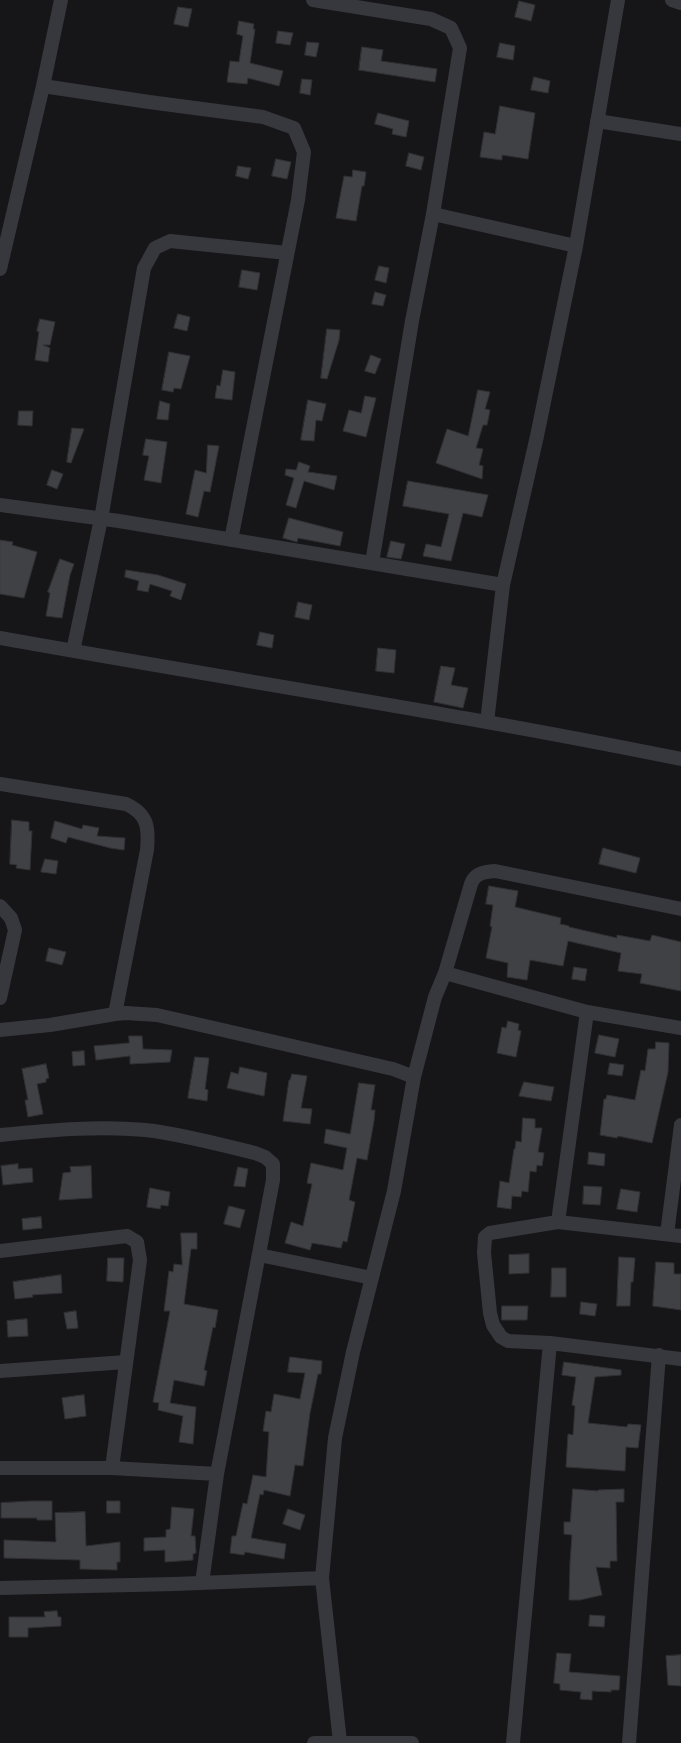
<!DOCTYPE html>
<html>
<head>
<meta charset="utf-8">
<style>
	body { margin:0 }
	canvas { display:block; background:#161618 }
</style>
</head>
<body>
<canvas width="681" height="1743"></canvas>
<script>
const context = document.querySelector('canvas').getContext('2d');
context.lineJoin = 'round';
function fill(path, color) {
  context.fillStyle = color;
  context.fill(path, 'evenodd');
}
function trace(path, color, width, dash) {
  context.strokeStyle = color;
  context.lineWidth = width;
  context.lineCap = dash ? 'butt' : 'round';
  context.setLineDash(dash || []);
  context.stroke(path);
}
const building = new Path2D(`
	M519,1L535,5L531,21L515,17Z
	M178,7L192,9L188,27L174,24Z
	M239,21L254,24L253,29H255L250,63L283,71L279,86L248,78L247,84L227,82L230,61L239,62L243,36L237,34Z
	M278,31L293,33L290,45L276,43Z
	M307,42L319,43L316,57L305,55Z
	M500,43L515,46L513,60L497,57Z
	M362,47L383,50L381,61L437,69L435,82L359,70Z
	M534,77L550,81L548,93L531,90Z
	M302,79L312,80L310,95L300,93Z
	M500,106L535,113L528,159L502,155V160L480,157L484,132L495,134Z
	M378,113L409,121L406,137L392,134L393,129L375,124Z
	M409,153L424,157L421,170L406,166Z
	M276,159L291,162L287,179L272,176Z
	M238,166L251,168L248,179L236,176Z
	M353,170L366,172L364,186H362L356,221L336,218L344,176L352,177Z
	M379,266L389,268L386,283L375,280Z
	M242,270L260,273L257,290L239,287Z
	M375,292L386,295L383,306L372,304Z
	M178,314L190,317L187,331L174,328Z
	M40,319L55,322L50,345H43L50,348L48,362L35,360L39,332L37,331Z
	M327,329L340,330L339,340L327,379L321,378Z
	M169,352L190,356L181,389L174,388L173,392L162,390Z
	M371,355L381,359L375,374L365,371Z
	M223,370L235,372L232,400L215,398L217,385L220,386Z
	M478,390L490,392L485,409L490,410L487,425H483L476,448L483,449L479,465L483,466L482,479L436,463L447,429L468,436Z
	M365,396L376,398L366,437L343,431L349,410L361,413Z
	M308,400L326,404L322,421L316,420L314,441L301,440Z
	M160,401L170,404L168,420L157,419Z
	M19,411H33L32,426L18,425Z
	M72,428L84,429L71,463L67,462Z
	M146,439L167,442L161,483L144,480L149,456L143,455Z
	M208,445L219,446L210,492L204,491L198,517L186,514L195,470L206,473Z
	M299,462L310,466L308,472L337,476L334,490L304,481L296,508L286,505L294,478L285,475L286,469L296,470Z
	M52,470L63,474L57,489L47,485Z
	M408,481L488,495L482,517L463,513L451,561L423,556L426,544L441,547L449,514L403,506Z
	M289,518L343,532L340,546L298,538L297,542L283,538Z
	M0,540L13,542L12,545L37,552L24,598L0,594Z
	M391,541L405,544L401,559L387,557Z
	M60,559L74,564L70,575L62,618L46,616L50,593L48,592Z
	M126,570L158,575L186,584L181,600L170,596L172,591L150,584L148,592L137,590L139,581L125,577Z
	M298,602L312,605L309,620L295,617Z
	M260,632L274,635L272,648L257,645Z
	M378,648L396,650L394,673L376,671Z
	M441,666L455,668L451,685L468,688L463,708L434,702Z
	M12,820L29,822V831H32L30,870L16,868L17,865L10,864Z
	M55,821L82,829L83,825L99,828L97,836L125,838L124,850L110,848L68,837L66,843L51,838Z
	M603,848L640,858L636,873L599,864Z
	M45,859L58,861L56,874L41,872Z
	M489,886L518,891L515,907L561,918L560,924L569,926V927L617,938V935L650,941L652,935L681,942V991L640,983L642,974L618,971L621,953L568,941L563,966L530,960L527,980L507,977L508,963L486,958L492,927L490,926L493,905L486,904Z
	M49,948L66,952L62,965L46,961Z
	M574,967L587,969L585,981L572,979Z
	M508,1021L519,1024L518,1030L521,1031L516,1057L497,1053L502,1027L506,1028Z
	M599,1035L619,1039L615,1057L595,1053Z
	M129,1036H142L143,1049L172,1050L170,1062L130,1064V1056L96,1060L94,1046L129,1043Z
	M656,1042L669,1043L668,1072L652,1143L618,1136L617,1138L600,1135L604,1099H606L607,1095L635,1100L641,1070L645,1071L648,1049H655Z
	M84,1051L85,1065L73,1066L72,1052Z
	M195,1057L209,1058L205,1089L208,1090L207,1101L188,1098Z
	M610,1063L624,1065L622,1076L608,1074Z
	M46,1064L49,1078L46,1079V1082L37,1084L43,1114L28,1117L25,1100H28L22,1069Z
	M240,1067L267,1073L264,1096L227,1088L231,1072L238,1074Z
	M292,1074L307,1076L301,1108L312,1109L310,1124L283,1121L289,1080H290Z
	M524,1082L554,1087L551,1101L519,1096Z
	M359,1083L375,1085L371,1110H375L374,1121L367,1160L357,1158L349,1200L355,1202L347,1242L343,1241L341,1248L312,1243L310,1250L285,1243L291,1222L303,1226L312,1184L307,1183L311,1163L343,1170L347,1148L324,1143L326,1129L350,1134Z
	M523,1118L535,1119V1128H542L538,1152L544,1153L542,1166L537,1165L536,1172L530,1171L528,1192L522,1191L521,1197L512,1196L511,1209L497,1207L500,1181L509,1183L514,1149H515L516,1141L521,1142Z
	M589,1152L605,1154L604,1166L588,1164Z
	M18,1164V1169L32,1168L33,1182L3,1185L1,1166Z
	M91,1166L92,1198L59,1200L63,1173L71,1172L70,1167Z
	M238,1167L248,1169L245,1187L234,1186Z
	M584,1186L602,1187L600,1205L583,1204Z
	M150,1188L170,1192L168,1206L161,1205L160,1209L147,1207Z
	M621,1189L640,1192L637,1212L617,1209Z
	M229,1206L245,1210L240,1228L224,1224Z
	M41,1217L42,1228L23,1230L22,1219Z
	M181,1233H197V1249H191L184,1304L218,1310L215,1328L213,1327L204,1370L207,1371L204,1386L174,1380L170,1403L196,1407L193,1444L179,1442L183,1416L158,1410L159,1403L153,1402L170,1311H164L169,1271L173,1272L174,1264L182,1265Z
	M529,1254V1273L509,1274V1255Z
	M619,1257L635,1258L633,1282H631L630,1306H617Z
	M108,1258H124L123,1282L107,1281Z
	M656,1262L674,1263V1274H681V1310L653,1306Z
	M552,1268H566V1297H551Z
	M61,1275L62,1293L32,1295L33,1297L15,1299L13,1282Z
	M581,1302L597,1304L595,1316L580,1314Z
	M502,1306H528L527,1320H502Z
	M76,1311L78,1328L67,1329L64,1313Z
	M27,1319L28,1336L8,1337L7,1321Z
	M290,1357L322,1361L321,1374H318L310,1413L303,1466L295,1465L290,1496L264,1490L263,1495L260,1494L251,1538L286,1544L284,1559L245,1552L244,1555L230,1553L232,1536H236L243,1503L247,1504L253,1475L266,1477L269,1432L263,1431L266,1411L271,1412L274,1394L300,1399L305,1373L288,1372Z
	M564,1362L621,1370V1375L595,1377L588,1423L627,1427L628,1424L641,1425L638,1448L626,1447L625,1471L566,1467L568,1434L573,1435L575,1406L572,1405L576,1377L562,1375Z
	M84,1395L86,1416L65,1419L62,1398Z
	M573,1489L598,1491V1490L624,1489V1502H616L617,1561H610V1568L596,1567L602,1595L580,1600H569L570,1563L572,1535L564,1534V1522H570Z
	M31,1501H52V1520H37V1518H1V1503Z
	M107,1501H120V1513H107Z
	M172,1507L194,1509L191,1536H195L196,1553L193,1554V1560L165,1562V1550L144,1551V1538L166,1537V1530L170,1529Z
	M288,1509L305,1515L300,1530L283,1524Z
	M85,1512L86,1546L120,1542V1562H117V1570L80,1569V1560L4,1558V1540L56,1542L55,1513Z
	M57,1611L58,1617H61V1626L28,1628V1637H9V1617H45L44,1612Z
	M590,1615L605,1616L604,1627L589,1626Z
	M557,1653L571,1654L569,1672L620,1676L619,1690H611V1692L592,1691V1700L580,1699L581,1692L560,1690V1684L554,1683Z
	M681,1655V1686L668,1685L666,1656Z`);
fill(building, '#404145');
trace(building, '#303034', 1);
trace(new Path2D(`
	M313,0L431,19L451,28L460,48L433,214L412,321L372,563
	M672,0L681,3
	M43,86L149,102L263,117L294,128L304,152L298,200L231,540
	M597,121L681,134
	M433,214L576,246
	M0,269L43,86L61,0
	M0,505L119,521L503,585
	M0,638C227,679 455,713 681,759
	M73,651L101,519L144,268L155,248L170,241L287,253
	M487,722L503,585L537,436L576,246L618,0
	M0,784L126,804C148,814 149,828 147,850L115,1014
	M0,906L11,918L15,930L0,998
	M445,973L587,1012L681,1028
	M0,1030L50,1025L115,1014L126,1013L157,1015L393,1069L414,1077
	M0,1135C51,1130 103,1125 154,1131C188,1136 222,1145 255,1153L265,1157L273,1164V1180L217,1474L202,1583
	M558,1222L587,1012
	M667,1234L681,1125
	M681,1236L558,1222L490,1233L485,1237L484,1253L490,1313L493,1325L501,1337L508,1341L550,1343L681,1359
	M0,1251L127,1236L137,1242L140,1260L112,1468
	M259,1255L372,1278
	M0,1371L126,1362
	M0,1468H112L217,1474
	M0,1588L175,1584L322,1578
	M340,1742L322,1578L335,1438L353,1352L394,1191L414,1077L435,997L445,973L471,884C475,873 484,872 495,871L681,909
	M314,1743H412
	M513,1743L550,1343
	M629,1743L659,1355`), '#37383d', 14);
</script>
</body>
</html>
